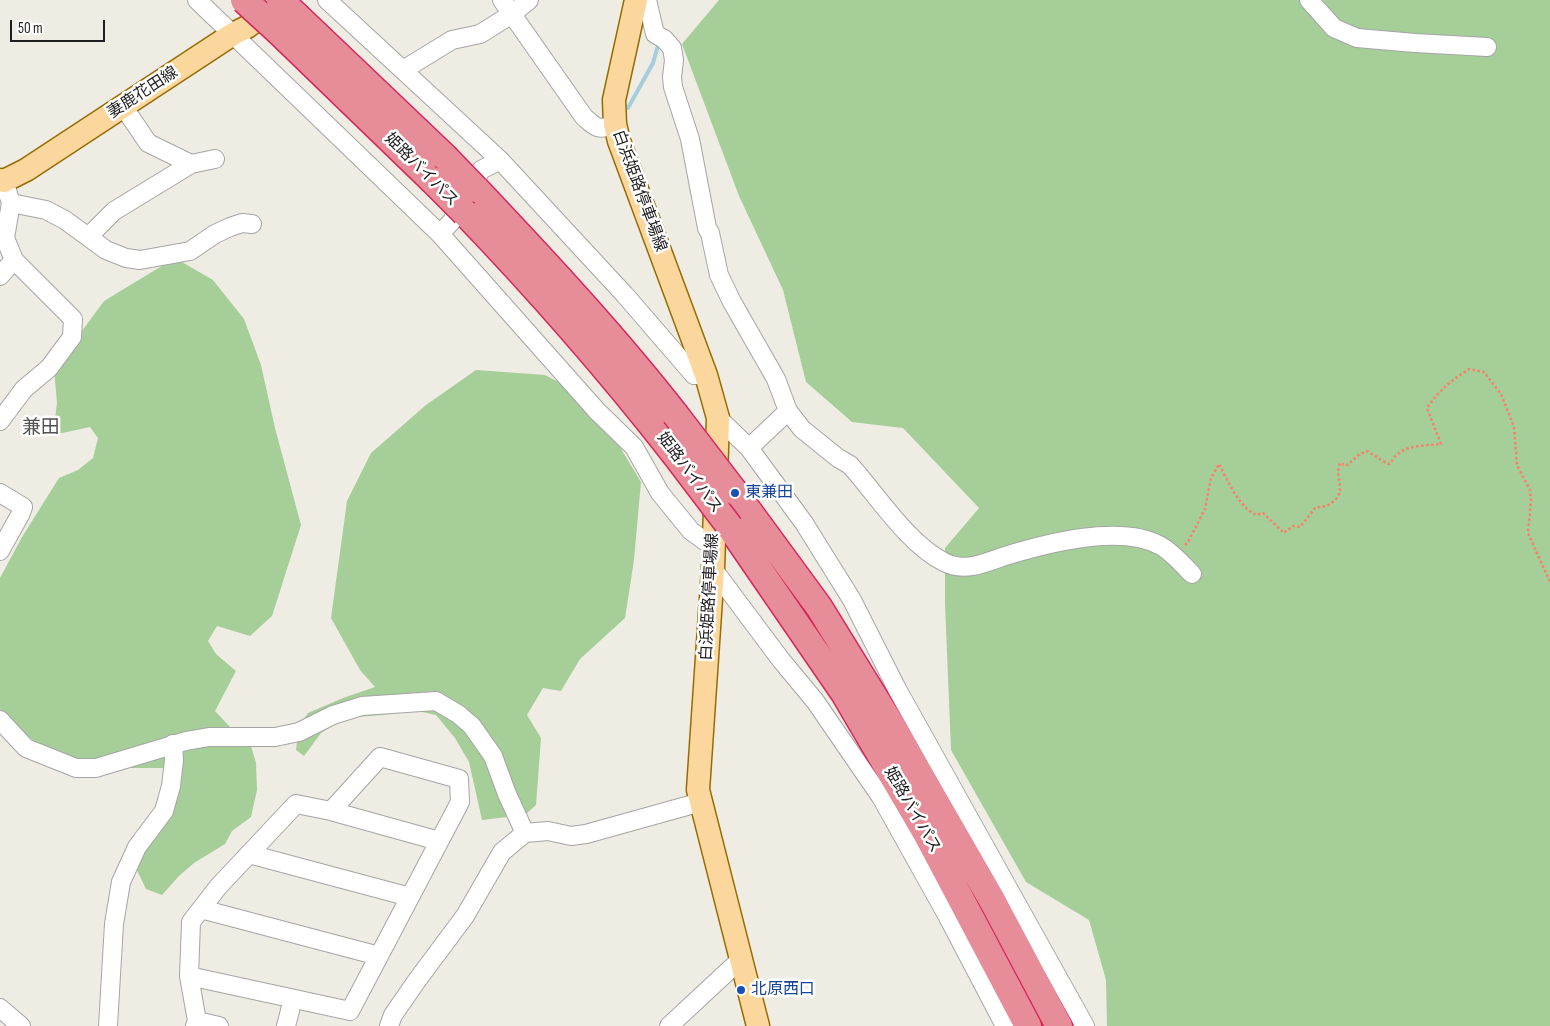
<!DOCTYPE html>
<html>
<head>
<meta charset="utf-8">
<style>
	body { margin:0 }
	#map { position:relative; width:1550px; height:1026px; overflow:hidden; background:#efece4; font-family:"Sofia Sans Condensed",sans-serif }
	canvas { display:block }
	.scale { position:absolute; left:10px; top:20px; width:95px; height:22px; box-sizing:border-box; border:2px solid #1e1e1e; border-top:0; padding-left:6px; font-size:15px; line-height:18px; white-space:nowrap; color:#1e1e1e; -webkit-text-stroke:4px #fff; paint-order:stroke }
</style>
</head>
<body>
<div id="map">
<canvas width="1550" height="1026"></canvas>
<div class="scale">50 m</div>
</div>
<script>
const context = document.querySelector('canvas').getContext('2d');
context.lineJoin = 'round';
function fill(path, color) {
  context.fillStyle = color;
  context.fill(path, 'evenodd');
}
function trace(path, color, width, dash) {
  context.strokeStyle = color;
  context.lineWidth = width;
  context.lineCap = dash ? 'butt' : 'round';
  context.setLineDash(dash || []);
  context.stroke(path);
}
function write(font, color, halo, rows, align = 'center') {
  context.font = font + ' "Sofia Sans Condensed","Noto Sans JP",sans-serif';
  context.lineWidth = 5;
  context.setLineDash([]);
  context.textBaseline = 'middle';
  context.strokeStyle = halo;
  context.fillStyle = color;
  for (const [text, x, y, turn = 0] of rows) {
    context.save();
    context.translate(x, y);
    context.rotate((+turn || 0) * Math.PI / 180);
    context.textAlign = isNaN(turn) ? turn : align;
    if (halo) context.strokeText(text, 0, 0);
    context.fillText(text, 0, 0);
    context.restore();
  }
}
fill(new Path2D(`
	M719,0H1550V1026H1107L1106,980L1089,920L1026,882L951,750L945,604V548L979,508L903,428L852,422L806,382L783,290L739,196L682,44Z
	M175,258L213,280L244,319L261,365L275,428L301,525L272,616L250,636L217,626L208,641L216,654L236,671L215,711L231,728L246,729L256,763L257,790L251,817L232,831L225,844L194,863L179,876L162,895L146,889L134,864L164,813V768H101L57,758L13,725L0,709V578L22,537L59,478L78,470L93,458L98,438L90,427L53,435L57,403L54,369L104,301Z
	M476,370L545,375L566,386L606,424L641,482L634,560L625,618L580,659L561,691L543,688L527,715L541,738L536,805L525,815L482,820L469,762L455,738L436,715L413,710L382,715L343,718L321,733L304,756L296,750L299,726L308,713L343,698L375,687L360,670L331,618L347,501L371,453L426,405Z`), '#a6ce99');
trace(new Path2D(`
	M628,108L653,63L659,42`), '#a5cddc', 4);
const minor = new Path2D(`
	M197,0L440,234L597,411L634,447L660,493L691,531L713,547
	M327,0L500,160L625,295L694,375H706
	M502,0L584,117C596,128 599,131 615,124
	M647,0L655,34L664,39L672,48L674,60L672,77L673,87L690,139L707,228L710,233L719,275L732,302L776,379L788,411L802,429L838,458L850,465C877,495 908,544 944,562C963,572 983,564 1002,557C1044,544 1120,523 1161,546C1173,553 1182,564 1192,574
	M1309,0L1334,28L1357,38L1415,43L1487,47
	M403,70L452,40L480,34L512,14L529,0
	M123,106L148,143L191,164
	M11,203L46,210L65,220L106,250L126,258L140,260L190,251L215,234L230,227L242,223L252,224
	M93,232L114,211L191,164L215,159
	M440,234L452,221L481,170L500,160
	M0,276L14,260
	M718,418L749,448L804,523L852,600L897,689L1085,1026
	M0,421L24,389L49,368L72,337L73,319L14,260L5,238L11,203L4,181
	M749,448L788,411
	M0,493L23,507L20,515L0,551
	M713,569L781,660L815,701L881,797L948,917L1005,1026
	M0,720L26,748L76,768H96L186,741L209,737H275L299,732L333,715L362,706L436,701L458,714L472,726L493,756L507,794L525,833
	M331,811L439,841
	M249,854L410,897
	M201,909L379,956
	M189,976L350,1011L460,802L459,779L380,757L331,811L296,804L218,887L191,922L189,976L197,1021L195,1026
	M0,1008L21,1026
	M197,1021L219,1026
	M108,1026L114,924L121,882L137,847L164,811L171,786L174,760L173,744
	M286,1026L293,999
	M389,1026L393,1015L418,979L465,916L502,852L525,833L548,831L571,836L586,834L701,802
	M669,1026L740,960`);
const major = new Path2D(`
	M636,0L614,100L615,124L619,141L706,375L718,418L713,569L698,790L758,1026
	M0,180L4,181L26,170L233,34L247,27L275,6`);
const highway = new Path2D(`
	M299,18L445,157
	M279,32L432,180
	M476,189C545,262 613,335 675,414
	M465,213C538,289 608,369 673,452
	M734,491L819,607L888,719L992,900L1059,1026
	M730,527L844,693L926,833L1028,1026`);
trace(minor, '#a5a5a5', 20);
trace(major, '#966c02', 25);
trace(highway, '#d8265b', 29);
trace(new Path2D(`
	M1185,545L1188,542L1205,509L1211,478L1219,464C1228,481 1238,506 1256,515L1263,513L1284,533L1293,526L1300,527L1316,507C1325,507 1328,506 1334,501C1347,490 1334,476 1340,463L1346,466L1360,454L1367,451L1388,464L1391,463C1400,444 1423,446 1441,444L1427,408C1438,391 1452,380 1469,369L1484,372L1501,394L1514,427L1517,465L1530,490L1531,501L1528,533L1550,582`), '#f8816c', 2.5, [2.5, 2.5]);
trace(minor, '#fff', 18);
trace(major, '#fbd79d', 22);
trace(highway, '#e68d99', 26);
const highwayBridge = new Path2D(`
	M244,0L279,32
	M280,0L299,18
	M445,157L476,189
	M432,180L465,213
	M675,414L734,491
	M673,452L730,527`);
trace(highwayBridge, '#d8265b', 29, []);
trace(highwayBridge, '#e68d99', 26);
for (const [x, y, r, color] of [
	[735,493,5,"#1a4fb4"],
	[741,990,5,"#1a4fb4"]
]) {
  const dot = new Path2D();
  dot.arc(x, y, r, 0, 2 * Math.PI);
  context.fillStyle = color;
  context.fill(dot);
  trace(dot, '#fff', 2);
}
write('16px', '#1e1e1e', '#fff', [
	["妻鹿花田線",143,93,-33],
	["姫路バイパス",421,170,45],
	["白浜姫路停車場線",639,191,70],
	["姫路バイパス",689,473,53],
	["白浜姫路停車場線",710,597,-87],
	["姫路バイパス",912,810,60]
]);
write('16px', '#164399', '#fff', [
	["東兼田",745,493],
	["北原西口",751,990]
], 'left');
write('19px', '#515151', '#fff', [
	["兼田",41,428]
]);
</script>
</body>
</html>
